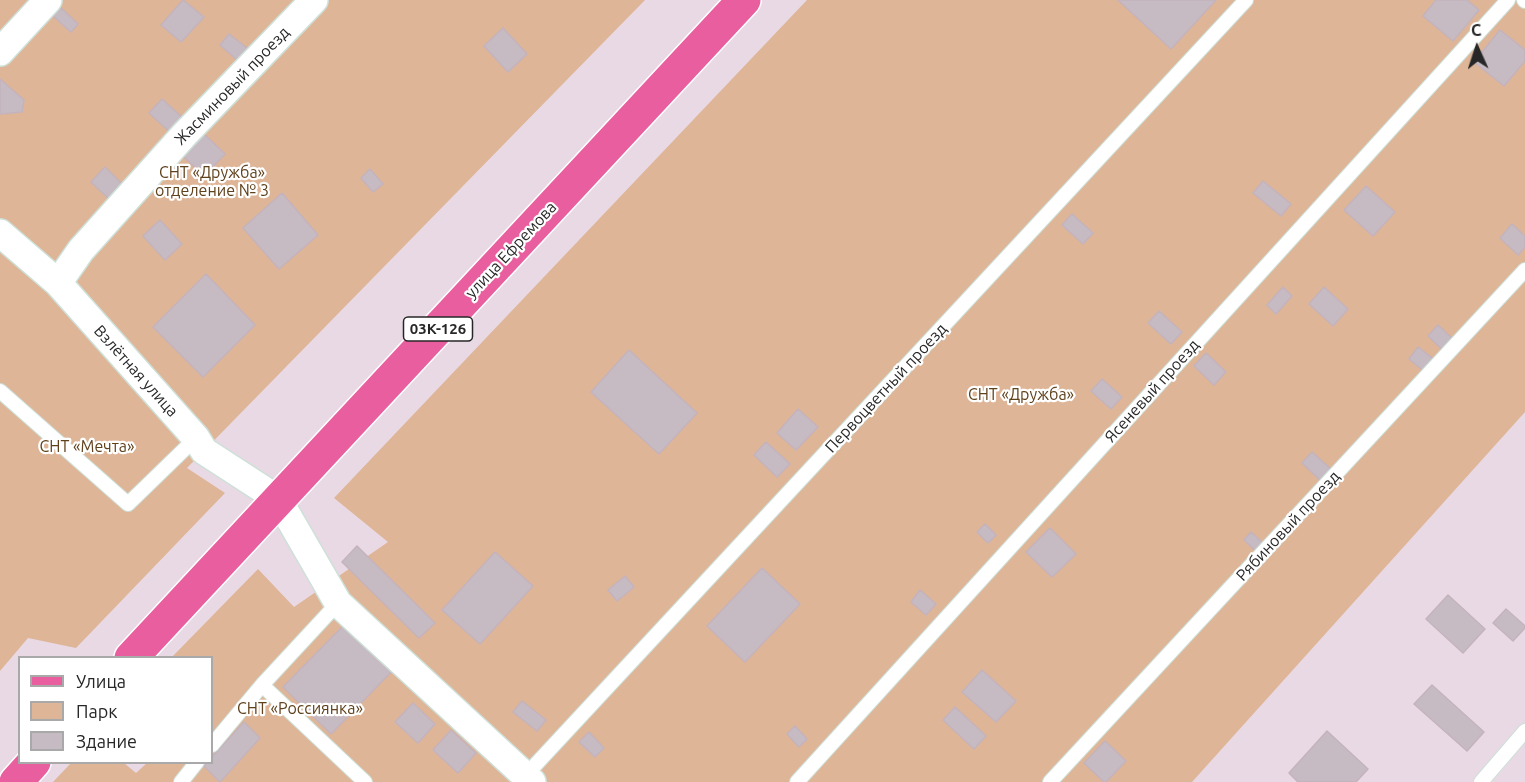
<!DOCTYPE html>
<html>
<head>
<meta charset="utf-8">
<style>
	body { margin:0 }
	#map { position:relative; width:1525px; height:782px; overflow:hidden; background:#e9d9e4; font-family:Ubuntu,sans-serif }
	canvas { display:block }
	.legend { position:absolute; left:18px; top:656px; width:195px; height:108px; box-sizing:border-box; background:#fff; border:2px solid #a9a9a9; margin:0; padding:8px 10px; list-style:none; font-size:18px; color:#272727 }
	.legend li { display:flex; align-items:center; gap:12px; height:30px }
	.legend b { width:30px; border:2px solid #a9a9a9 }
	.north { position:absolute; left:1447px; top:18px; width:60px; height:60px; -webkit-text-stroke:4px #fff; paint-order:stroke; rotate:357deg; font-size:16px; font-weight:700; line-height:24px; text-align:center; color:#272727 }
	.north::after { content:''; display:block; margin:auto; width:21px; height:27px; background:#272727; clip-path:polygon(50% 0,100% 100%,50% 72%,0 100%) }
</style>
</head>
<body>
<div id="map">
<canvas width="1525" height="782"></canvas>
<ul class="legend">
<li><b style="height:8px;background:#e95e9f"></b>Улица</li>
<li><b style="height:16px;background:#deb597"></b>Парк</li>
<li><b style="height:16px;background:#c7bbc3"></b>Здание</li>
</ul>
<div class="north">С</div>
</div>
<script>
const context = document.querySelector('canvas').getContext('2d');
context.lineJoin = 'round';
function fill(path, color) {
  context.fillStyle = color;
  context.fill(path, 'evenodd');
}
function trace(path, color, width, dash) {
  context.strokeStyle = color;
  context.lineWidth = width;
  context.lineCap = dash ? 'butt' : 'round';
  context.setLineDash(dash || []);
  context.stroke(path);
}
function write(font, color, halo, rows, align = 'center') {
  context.font = font + ' Ubuntu,sans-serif';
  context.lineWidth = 4.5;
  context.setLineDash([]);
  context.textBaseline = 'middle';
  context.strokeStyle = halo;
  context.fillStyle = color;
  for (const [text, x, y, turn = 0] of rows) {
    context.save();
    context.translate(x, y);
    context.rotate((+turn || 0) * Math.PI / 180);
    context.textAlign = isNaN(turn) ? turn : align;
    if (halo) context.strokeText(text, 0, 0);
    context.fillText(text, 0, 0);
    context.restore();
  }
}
fill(new Path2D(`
	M0,0H645L187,468L225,493L76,648L28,638L0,671Z
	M807,0H1525V412L1192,782H53L71,763H124L136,773L147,763L212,762V658L172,657L258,569L294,607L388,542L334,498Z`), '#deb597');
const building = new Path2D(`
	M183,0L204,17L181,42L161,25Z
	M1118,0H1216L1171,49Z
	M1436,0H1467L1479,10L1453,41L1423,16Z
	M61,8L78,24L71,32L53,16Z
	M503,28L527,54L508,72L484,46Z
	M1500,30L1525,50V61L1504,86L1474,62Z
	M229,34L247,48L237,60L220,45Z
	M0,79L24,100L22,112L0,114Z
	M162,99L184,119L171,133L149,113Z
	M204,134L225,154L204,176L183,156Z
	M105,167L124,186L110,200L91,182Z
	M370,169L383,184L373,192L361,178Z
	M1263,181L1291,204L1281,216L1253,193Z
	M1366,186L1395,212L1373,236L1344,210Z
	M282,193L318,235L279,269L243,228Z
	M1072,214L1093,233L1083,244L1062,225Z
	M160,220L182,244L165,260L143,236Z
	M1512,224L1525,236V247L1518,255L1500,238Z
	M206,274L255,325L203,377L153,327Z
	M1283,287L1292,296L1276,314L1267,305Z
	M1324,287L1348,309L1333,326L1309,304Z
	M1159,311L1182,332L1171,344L1148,323Z
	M1438,325L1455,341L1445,352L1428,336Z
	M1418,347L1435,360L1425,372L1409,359Z
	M629,350L697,413L659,454L591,392Z
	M1206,353L1226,372L1214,385L1194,366Z
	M1102,379L1122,397L1111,409L1091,391Z
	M798,409L818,427L796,450L777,433Z
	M766,442L790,464L777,477L754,455Z
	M1312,452L1332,470L1321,481L1302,463Z
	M985,524L996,535L988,543L977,532Z
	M1050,528L1076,554L1052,577L1026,552Z
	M1251,532L1264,544L1257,552L1244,540Z
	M357,546L435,623L419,638L342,562Z
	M495,552L533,586L480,644L442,610Z
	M762,568L800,604L745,662L707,626Z
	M625,576L634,587L617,601L608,590Z
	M920,590L936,604L926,615L911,602Z
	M1448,595L1485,629L1463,653L1426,619Z
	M1506,609L1525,626V628L1513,641L1493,623Z
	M348,621L396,667L331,734L283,687Z
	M982,670L1016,701L996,722L962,692Z
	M1432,685L1484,732L1467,751L1414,704Z
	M522,701L546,720L537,731L513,712Z
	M413,703L435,724L418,743L395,722Z
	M955,707L986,736L974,749L943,720Z
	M244,722L260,738L220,782L204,766L207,762H212V757Z
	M795,726L807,739L799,747L787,734Z
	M451,730L476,753L458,773L433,750Z
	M1327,731L1368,769L1356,782H1298L1289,773Z
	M589,732L604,748L595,757L579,742Z
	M1105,741L1126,761L1106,782H1104L1084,763Z`);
fill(building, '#c7bbc3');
trace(building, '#c4b3bd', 1.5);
const lane = new Path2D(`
	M1524,0L1525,1
	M0,391L128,504L196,438
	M262,685L365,782
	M212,745L262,685L338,603
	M525,776L1246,0
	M181,782L197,762
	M797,782L1508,0
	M1050,782L1525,270
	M1481,782L1525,731`);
const street = new Path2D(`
	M0,52L48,0
	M0,233L58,283L196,438L204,451L278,499L338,603L532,782
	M58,283L81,250L184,135L314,0`);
const primary = new Path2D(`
	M131,658L744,0
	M16,782L34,762`);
trace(lane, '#cee0d8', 16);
trace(street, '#cee0d8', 30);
trace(primary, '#fff', 36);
trace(lane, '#fff', 14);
trace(street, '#fff', 27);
trace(primary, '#e95e9f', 33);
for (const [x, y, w] of [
	[438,329,69]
]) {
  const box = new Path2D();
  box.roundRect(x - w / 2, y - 12, w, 24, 4.5);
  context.fillStyle = '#fff';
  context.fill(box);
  trace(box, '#272727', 1.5);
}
write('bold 15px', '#272727', null, [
	["03К-126",438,329]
]);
write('16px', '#272727', '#fff', [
	["Жасминовый проезд",232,86,-46],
	["улица Ефремова",511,250,-47],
	["Взлётная улица",136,371,48],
	["Первоцветный проезд",886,388,-47],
	["Ясеневый проезд",1152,391,-48],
	["Рябиновый проезд",1288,526,-47]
]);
write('16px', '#5f411c', '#fff', [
	["СНТ «Дружба»",212,173],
	["отделение № 3",212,191],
	["СНТ «Дружба»",1021,395],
	["СНТ «Мечта»",87,447],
	["СНТ «Россиянка»",300,709]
]);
</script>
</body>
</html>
